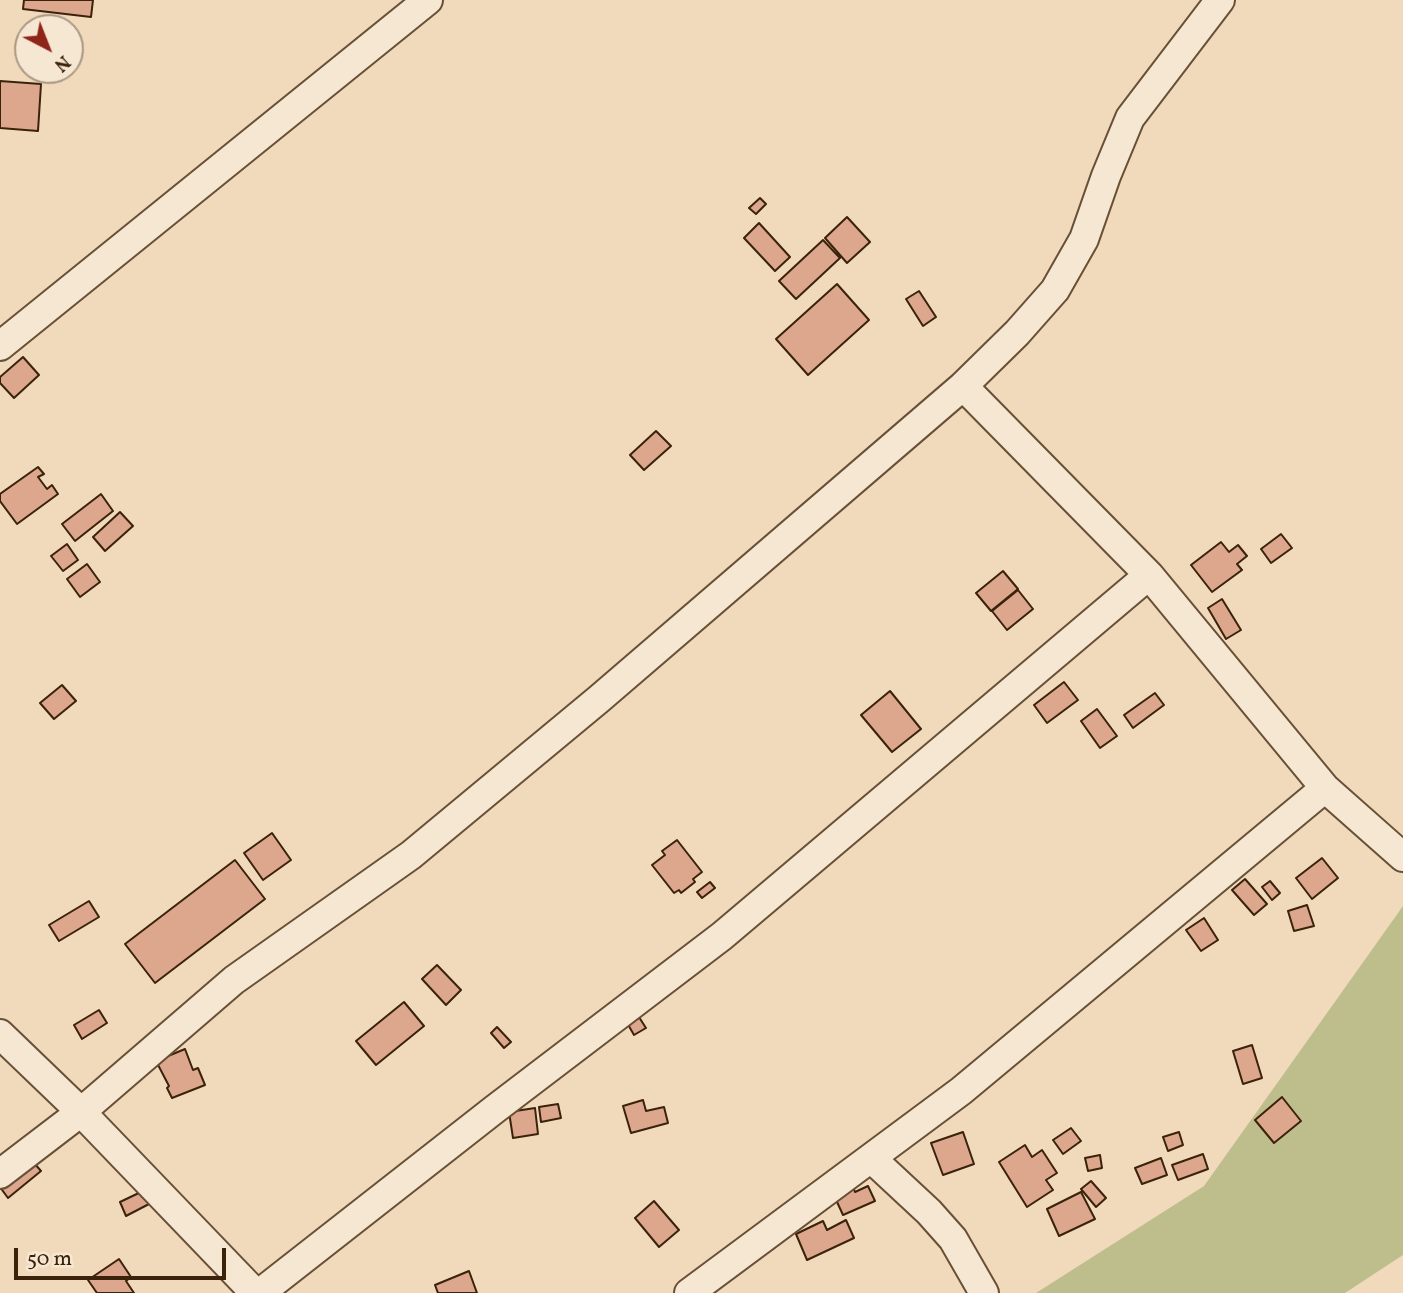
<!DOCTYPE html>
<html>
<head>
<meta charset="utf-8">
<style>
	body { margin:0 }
	#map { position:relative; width:1403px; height:1293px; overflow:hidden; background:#f1dabb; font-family:Vollkorn,serif }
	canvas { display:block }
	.north { position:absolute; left:14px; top:14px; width:70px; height:70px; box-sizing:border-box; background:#f6e7d3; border:2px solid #ab9883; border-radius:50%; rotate:138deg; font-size:19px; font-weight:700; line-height:28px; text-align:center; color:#3b220b }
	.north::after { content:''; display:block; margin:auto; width:24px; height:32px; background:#8f2418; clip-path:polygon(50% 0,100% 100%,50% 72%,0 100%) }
	.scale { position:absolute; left:14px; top:1248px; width:212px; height:32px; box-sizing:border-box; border:4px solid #3b220b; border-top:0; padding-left:9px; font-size:21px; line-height:24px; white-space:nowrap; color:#3b220b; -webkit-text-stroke:5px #f6e7d3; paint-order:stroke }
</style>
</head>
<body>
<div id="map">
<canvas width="1403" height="1293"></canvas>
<div class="north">N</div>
<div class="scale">50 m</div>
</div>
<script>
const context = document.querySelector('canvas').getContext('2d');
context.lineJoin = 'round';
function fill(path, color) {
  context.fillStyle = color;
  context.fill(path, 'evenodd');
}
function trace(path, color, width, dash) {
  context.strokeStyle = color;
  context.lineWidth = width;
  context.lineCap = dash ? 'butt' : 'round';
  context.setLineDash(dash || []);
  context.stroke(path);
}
fill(new Path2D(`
	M1403,906V1255L1345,1293H1036L1204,1186Z`), '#bebe8d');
const building = new Path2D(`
	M24,0H93L91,17L23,9Z
	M0,81L41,84L38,131L0,128Z
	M760,198L766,204L756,214L749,208Z
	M847,217L870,242L847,263L825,238Z
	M759,223L790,257L775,271L744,238Z
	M823,240L840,258L796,299L779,281Z
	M837,284L869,320L808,375L776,339Z
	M919,291L936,317L923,326L906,299Z
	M23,357L39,375L14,398L0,383V377Z
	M656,431L671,446L644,470L630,455Z
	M38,467L44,474L38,477L47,489L52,485L58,494L17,524L0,501V494Z
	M101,494L113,511L75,541L62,524Z
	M120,512L133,526L105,551L93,537Z
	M1281,534L1292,548L1271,563L1261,549Z
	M1221,542L1229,552L1238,545L1247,556L1237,564L1242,570L1212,592L1191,565Z
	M67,544L78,560L63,571L51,556Z
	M87,564L100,582L80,597L67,579Z
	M1003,571L1018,589L991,611L976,593Z
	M1018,590L1033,609L1007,630L992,611Z
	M1222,599L1241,630L1226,639L1208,608Z
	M1064,682L1078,700L1047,723L1034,705Z
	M62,685L76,701L54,719L40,703Z
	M890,691L921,729L892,752L861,715Z
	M1155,693L1164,705L1133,728L1124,715Z
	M1097,709L1117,736L1100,748L1081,721Z
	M272,833L291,860L263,880L244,853Z
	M677,840L702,872L693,879L695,882L681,893L679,890L674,893L652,865L665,855L662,851Z
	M1322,858L1338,878L1312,899L1296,878Z
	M235,860L265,899L155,983L125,944Z
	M1245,879L1267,904L1254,915L1232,890Z
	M1270,881L1280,893L1272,900L1262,887Z
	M710,882L715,888L702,898L697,892Z
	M89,901L99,917L59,941L49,925Z
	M1307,905L1314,926L1294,931L1288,911Z
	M1204,918L1218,940L1201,951L1186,930Z
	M437,965L461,990L446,1005L422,979Z
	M404,1002L424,1026L376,1065L356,1041Z
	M99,1010L107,1023L82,1039L74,1025Z
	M637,1014L646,1028L634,1035L626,1021Z
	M497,1027L511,1042L504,1048L491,1033Z
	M1252,1045L1262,1078L1243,1084L1233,1051Z
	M185,1049L193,1070L198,1068L205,1085L172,1098L167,1088L169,1086L156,1061Z
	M1282,1097L1301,1121L1274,1143L1255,1120Z
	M643,1100L646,1111L664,1107L668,1123L631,1133L623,1106Z
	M558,1104L561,1118L541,1122L539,1107Z
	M535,1108L538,1134L513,1138L509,1112Z
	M1071,1128L1081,1141L1063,1154L1053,1140Z
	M963,1132L974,1164L943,1175L931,1143Z
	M1179,1132L1183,1145L1168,1151L1163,1137Z
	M1025,1145L1032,1157L1042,1150L1057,1173L1046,1180L1053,1190L1027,1207L999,1162Z
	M1203,1154L1208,1169L1178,1180L1172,1165Z
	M1100,1155L1102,1168L1088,1171L1085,1158Z
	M28,1156L41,1171L8,1198L0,1187Z
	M1161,1158L1167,1175L1142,1184L1135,1168Z
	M1091,1181L1106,1198L1096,1207L1081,1189Z
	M851,1182L855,1192L868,1186L875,1201L843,1215L832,1191Z
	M143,1191L149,1204L126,1216L120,1202Z
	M1081,1192L1095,1219L1059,1236L1047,1209Z
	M654,1201L679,1230L659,1247L635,1218Z
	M846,1220L854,1238L807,1260L796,1234L823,1221L827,1230Z
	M119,1259L131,1277L126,1281L134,1293H97L88,1280Z
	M469,1271L477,1293H438L435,1285Z`);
fill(building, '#dca78d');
trace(building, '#3b220b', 2);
const minor = new Path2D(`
	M0,346L428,0
	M963,386L1149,575L1325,788L1403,857
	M0,1034L81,1112L255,1293
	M871,1158L929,1212L953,1239L984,1293
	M0,1174L81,1112L234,980L411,855L599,699L963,386L1017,333L1055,290L1084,239L1106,176L1130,118L1220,0
	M260,1293L495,1109L722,936L1149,575
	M689,1293L961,1091L1325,788`);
trace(minor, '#685037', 32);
trace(minor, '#f6e7d3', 28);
</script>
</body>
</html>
